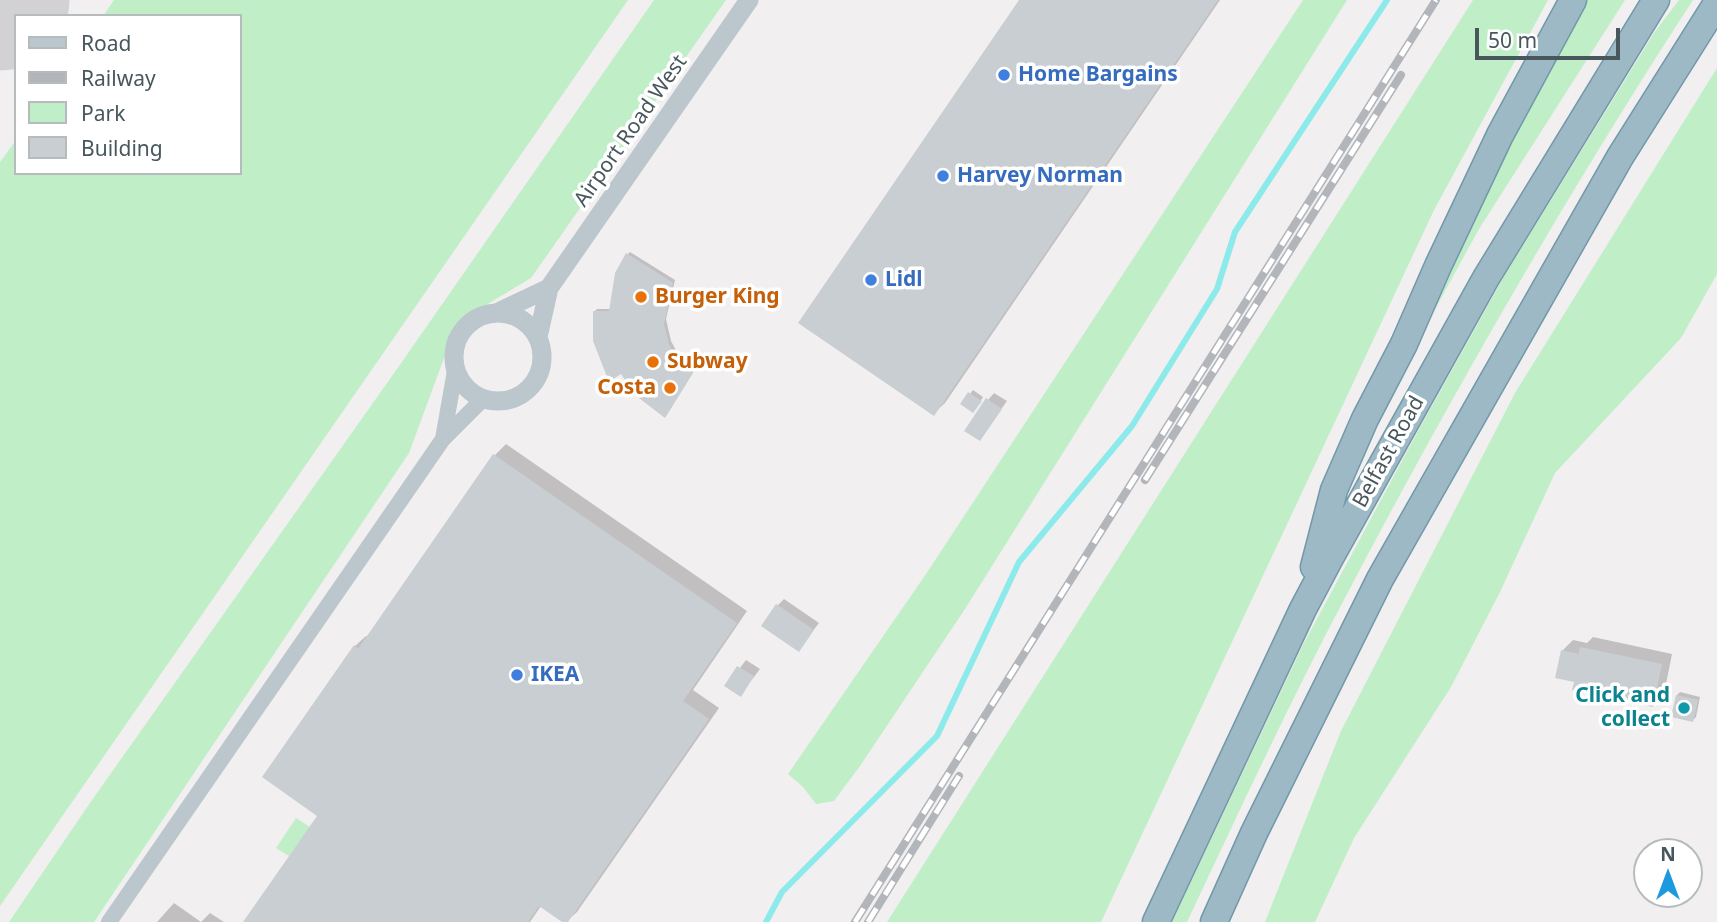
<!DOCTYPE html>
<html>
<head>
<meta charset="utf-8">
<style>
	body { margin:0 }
	#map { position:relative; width:1717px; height:922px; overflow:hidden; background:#f2eff0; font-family:"Noto Sans",sans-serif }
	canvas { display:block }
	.legend { position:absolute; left:14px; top:14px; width:228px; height:161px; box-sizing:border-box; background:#fff; border:2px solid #b6bcbe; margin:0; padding:9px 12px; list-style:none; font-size:21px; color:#48575c }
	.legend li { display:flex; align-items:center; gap:14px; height:35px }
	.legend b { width:35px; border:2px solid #b6bcbe }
	.north { position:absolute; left:1633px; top:838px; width:70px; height:70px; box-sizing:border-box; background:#fff; border:2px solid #b6bcbe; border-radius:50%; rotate:0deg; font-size:19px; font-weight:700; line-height:28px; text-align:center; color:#48575c }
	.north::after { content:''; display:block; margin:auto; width:24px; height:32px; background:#1d9ade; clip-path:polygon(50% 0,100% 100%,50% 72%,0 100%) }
	.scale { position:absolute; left:1475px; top:28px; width:145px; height:32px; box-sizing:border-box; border:4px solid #48575c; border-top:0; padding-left:9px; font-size:21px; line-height:24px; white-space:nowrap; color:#48575c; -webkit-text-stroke:5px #fff; paint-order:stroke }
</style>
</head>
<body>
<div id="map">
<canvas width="1717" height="922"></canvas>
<ul class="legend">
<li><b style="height:9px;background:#bbc7cc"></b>Road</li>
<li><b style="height:9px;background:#b2b6ba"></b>Railway</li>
<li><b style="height:19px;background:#bfeec7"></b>Park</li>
<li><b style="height:19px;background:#c9ced2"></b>Building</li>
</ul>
<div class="north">N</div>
<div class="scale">50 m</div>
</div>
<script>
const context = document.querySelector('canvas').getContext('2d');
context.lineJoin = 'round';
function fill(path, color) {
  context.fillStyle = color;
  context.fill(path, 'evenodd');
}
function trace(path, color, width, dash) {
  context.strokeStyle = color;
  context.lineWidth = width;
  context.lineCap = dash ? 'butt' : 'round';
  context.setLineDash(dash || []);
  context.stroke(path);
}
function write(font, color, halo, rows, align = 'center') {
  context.font = font + ' "Noto Sans",sans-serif';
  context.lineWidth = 7;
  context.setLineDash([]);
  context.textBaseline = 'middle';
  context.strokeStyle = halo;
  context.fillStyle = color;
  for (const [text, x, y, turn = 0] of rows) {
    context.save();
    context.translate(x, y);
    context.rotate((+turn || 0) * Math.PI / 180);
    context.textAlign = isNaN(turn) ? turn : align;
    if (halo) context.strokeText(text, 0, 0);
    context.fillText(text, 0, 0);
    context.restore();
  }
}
fill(new Path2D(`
	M114,0H628L0,906V162L16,140V173H240V16H103Z
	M654,0H726L531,278L476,311L454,331L409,453L94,922H9L92,800L397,369Z
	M1303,0H1347L965,609L860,766L834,801L816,804L803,787L788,774L926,574Z
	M1473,0H1548L1434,210L1101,922H887Z
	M1585,0H1625L1479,229L1433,313L1431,310L1465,230Z
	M1679,0H1693C1568,192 1454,391 1347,594C1290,701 1239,812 1187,922H1172L1304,643L1417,433L1506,273L1654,33Z
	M1717,68V274L1681,338L1555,473L1500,592L1451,687L1354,838L1315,922H1265L1341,731L1515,393Z
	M296,818L310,827L289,856L276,848Z`), '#bfeec7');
fill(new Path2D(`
	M1021,0H1220L945,403L934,413Z
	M630,252L675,280L666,319L671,341L680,358L695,369L668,413L594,312L597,309H611L627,255Z
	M973,390L983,397L976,408L963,403Z
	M994,393L1007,401L980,439L988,400Z
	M506,444L747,611L693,690L719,708L577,912L566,922L541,906L530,922H245L320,815L355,646L366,636L368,637L495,455Z
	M784,599L819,623L798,650L777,606Z
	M1593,637L1672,654L1664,694L1653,705L1576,680L1562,651L1573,640L1587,643Z
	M746,660L760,669L741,694L727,685Z
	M1680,692L1700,697L1696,717L1693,720L1677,695Z
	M174,903L201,922L210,913L224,922H157Z`), '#0003');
trace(new Path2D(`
	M766,922L782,892L937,736L1019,562L1132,426L1217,289L1235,232L1387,0`), '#8deaea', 6);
trace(new Path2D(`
	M0,5L4,0`), '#d2d2d5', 131);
fill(new Path2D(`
	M1019,0H1218L934,416L798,323Z
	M626,253L673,283L664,324L669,344L678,361L693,373L665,418L635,395L621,374L609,382L593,341V311H609L615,273Z
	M968,392L982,401L973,413L960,404Z
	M986,398L1002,409L980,441L964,431Z
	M493,454L737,623L683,701L709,719L568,922H562L539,906L528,922H243L317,816L262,777L354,645L358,649Z
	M776,604L814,630L799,652L761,626Z
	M1580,647L1662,664L1653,707L1572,690L1574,682L1555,678L1561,650L1579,654Z
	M737,666L754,676L741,697L724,686Z
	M1676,695L1698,700L1693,722L1671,717Z`), '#c9ced2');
const trunk = new Path2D(`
	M1314,567L1334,490L1365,419L1404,344L1438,266L1500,135L1573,0
	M1156,922L1303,609L1330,558L1486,278L1656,0
	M1214,922L1254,833L1380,579L1620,157L1717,3`);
trace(trunk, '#7398a9', 29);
trace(new Path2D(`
	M443,439L455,371
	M109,922L443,439L483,399`), '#bbc7cc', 16);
trace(new Path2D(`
	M454 357a44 44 0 1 1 88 0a44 44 0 1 1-88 0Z
	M496,313L549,288
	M538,337L549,288L749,0`), '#bbc7cc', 19);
trace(trunk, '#9cb9c5', 26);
const rail = new Path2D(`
	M1145,480L1401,75
	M855,922L1436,0
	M868,922L959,776`);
trace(rail, '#b2b6ba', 8);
trace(rail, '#fff', 5, [16]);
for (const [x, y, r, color] of [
	[1004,75,7,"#3f7fe0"],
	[943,176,7,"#3f7fe0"],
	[871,280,7,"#3f7fe0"],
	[641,297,7,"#e8710a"],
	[653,362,7,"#e8710a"],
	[670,388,7,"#e8710a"],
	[517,675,7,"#3f7fe0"],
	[1684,708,7,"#0f9aa8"]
]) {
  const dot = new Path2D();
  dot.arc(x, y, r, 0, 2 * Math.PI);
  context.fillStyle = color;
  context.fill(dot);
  trace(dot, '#fff', 2.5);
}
write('bold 21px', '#366cbe', '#fff', [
	["Home Bargains",1018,75],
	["Harvey Norman",957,176],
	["Lidl",885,280],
	["IKEA",531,675]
], 'left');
write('21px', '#48575c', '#fff', [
	["Airport Road West",631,131,-55],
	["Belfast Road",1389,452,-61]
]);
write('bold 21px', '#c56008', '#fff', [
	["Burger King",655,297],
	["Subway",667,362],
	["Costa",656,388,"right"]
], 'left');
write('bold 21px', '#0d838f', '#fff', [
	["Click and",1670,696],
	["collect",1670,720]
], 'right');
</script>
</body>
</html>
